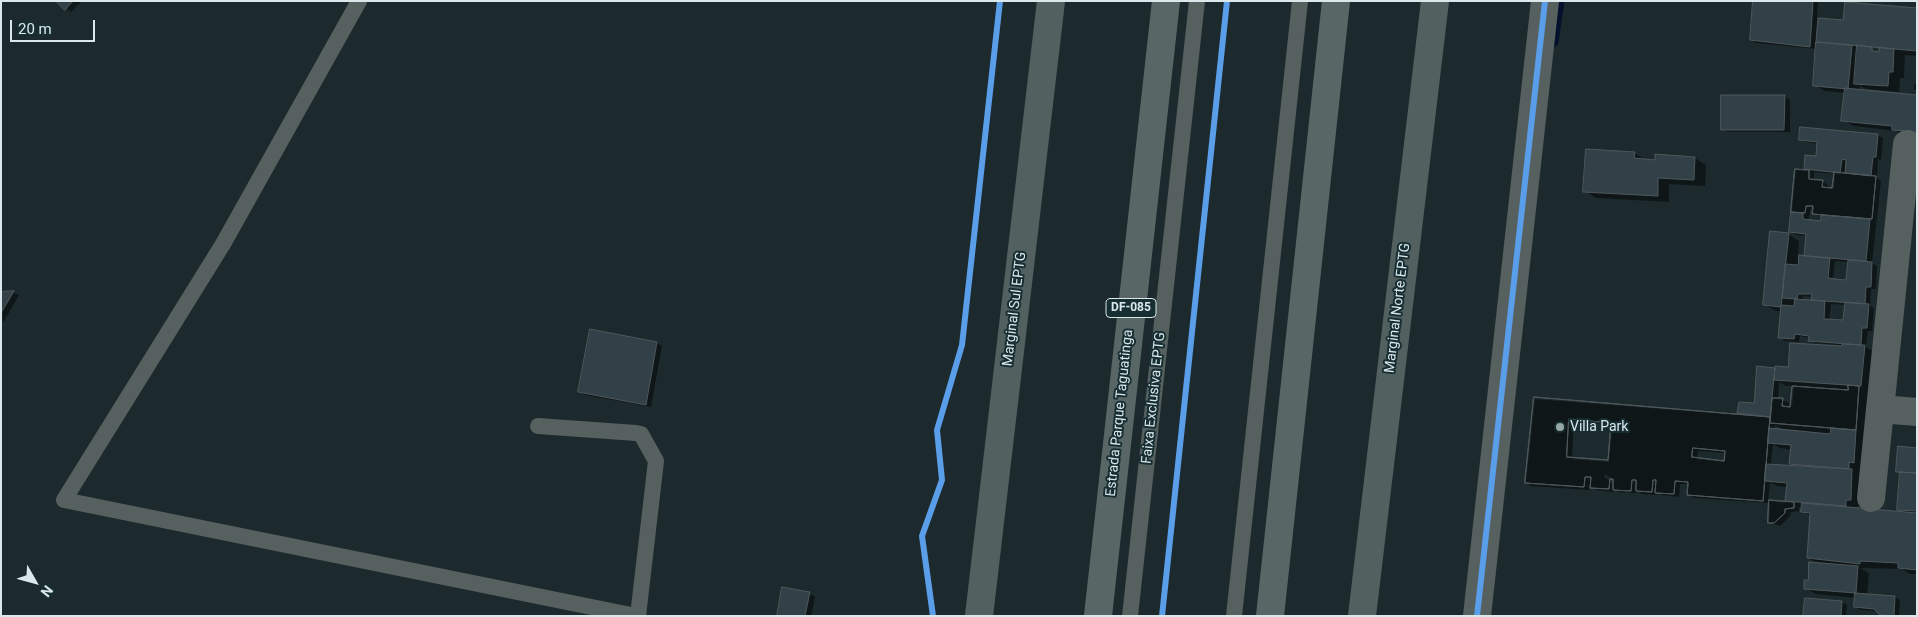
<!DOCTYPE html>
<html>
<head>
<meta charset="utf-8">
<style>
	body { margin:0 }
	#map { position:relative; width:1918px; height:617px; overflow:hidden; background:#1d2a2d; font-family:Roboto,sans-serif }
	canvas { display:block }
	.frame { position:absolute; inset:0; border:2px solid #dae8eb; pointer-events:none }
	.north { position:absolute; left:10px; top:557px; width:50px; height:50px; -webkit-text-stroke:4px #172f33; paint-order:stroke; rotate:128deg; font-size:14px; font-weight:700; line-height:20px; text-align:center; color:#dae8eb }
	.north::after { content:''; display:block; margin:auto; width:18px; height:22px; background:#dae8eb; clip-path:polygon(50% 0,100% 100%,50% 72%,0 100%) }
	.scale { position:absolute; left:10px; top:20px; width:85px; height:22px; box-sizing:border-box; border:2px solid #dae8eb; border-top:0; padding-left:6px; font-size:15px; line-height:18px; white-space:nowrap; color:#dae8eb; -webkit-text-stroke:4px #172f33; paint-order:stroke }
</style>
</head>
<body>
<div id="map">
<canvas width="1918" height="617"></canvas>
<div class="frame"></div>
<div class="north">N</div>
<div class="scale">20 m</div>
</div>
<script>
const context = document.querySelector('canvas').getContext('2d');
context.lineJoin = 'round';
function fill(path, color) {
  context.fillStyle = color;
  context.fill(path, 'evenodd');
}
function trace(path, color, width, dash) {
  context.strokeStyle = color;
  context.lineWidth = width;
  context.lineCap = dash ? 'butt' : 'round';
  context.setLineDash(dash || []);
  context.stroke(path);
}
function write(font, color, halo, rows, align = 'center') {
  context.font = font + ' Roboto,sans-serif';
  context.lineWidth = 4;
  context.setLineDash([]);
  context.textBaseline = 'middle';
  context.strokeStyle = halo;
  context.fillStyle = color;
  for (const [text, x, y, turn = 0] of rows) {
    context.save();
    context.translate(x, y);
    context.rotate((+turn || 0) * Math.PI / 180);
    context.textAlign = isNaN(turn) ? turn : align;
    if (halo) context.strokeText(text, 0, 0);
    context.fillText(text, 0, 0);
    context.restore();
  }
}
fill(new Path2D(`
	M58,1H82L71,12Z
	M1754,1H1818L1817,19L1845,22L1917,9V56L1905,55L1904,78H1900L1899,92L1866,89L1860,86V91L1917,97V137L1905,136L1896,131L1854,126L1843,120L1846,93L1825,91L1814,85L1817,49L1756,43L1751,40ZM1871,45L1880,46V53L1870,52Z
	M1914,84H1917V91L1914,89Z
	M1785,96L1790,100V132H1728L1722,129Z
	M1877,135L1883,138L1881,160L1878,159L1877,178L1881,181L1872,263L1877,266L1876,289H1871L1870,306L1874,308L1872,331H1868L1866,347L1876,353L1865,468H1860L1862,506H1857V510L1906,514L1898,509L1901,473L1897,471L1917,449V574H1910L1902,569L1860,568L1869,573L1867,595L1895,597L1900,600L1899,616H1883L1878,611L1860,610L1855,607L1856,598L1816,594L1805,588L1818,564L1808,558L1811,516L1803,511V508L1799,507V511L1791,512L1790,516L1780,526L1769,522L1770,503L1694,498L1688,494L1689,484H1680L1679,497L1662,495L1657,492V495L1642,494L1637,491V493L1619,492L1614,489V492L1597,490L1590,486L1589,490L1531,486L1526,482L1535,399L1739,415L1740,403L1755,404L1758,368H1790L1848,348V346L1815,343L1809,340L1810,338L1800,336L1799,342L1785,341L1779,337L1782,311H1776L1765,305L1788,234L1799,241L1798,257H1805L1807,236L1796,235L1790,231L1796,170L1805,171L1806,156L1817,157L1818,144L1806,142L1800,139ZM1814,172L1835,174L1834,189L1827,188L1828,185L1822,181H1814ZM1811,208H1814L1813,213L1822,217V223L1808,221ZM1835,261L1849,262L1847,281L1833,279ZM1803,296L1813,297V301H1803ZM1794,297H1796V307H1793ZM1831,304L1846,305L1844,322L1829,321ZM1779,382L1786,386H1794L1792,405L1783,400L1778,399ZM1574,422L1612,425L1609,462L1572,459ZM1775,425L1785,431L1775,430ZM1773,444L1780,448L1792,450L1790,465H1771ZM1698,451L1726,453L1725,462L1697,459ZM1605,474L1614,480V483L1604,477ZM1770,482L1777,486L1788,487L1787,503L1768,501Z
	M1634,153L1646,160L1656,161L1657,155L1695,158L1706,165L1705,186L1669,184V202L1596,198L1585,191Z
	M1,293H14L19,295L3,323Z
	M657,343L662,346L651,407L585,395L579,392Z
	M810,594L815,597L811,616H778Z
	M1842,602L1847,605L1846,616H1804Z`), '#0007');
trace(new Path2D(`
	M1554,42L1560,1`), '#04112c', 9);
const building = new Path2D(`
	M56,1H73L65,10Z
	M1753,1H1813L1810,47L1750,40Z
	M1845,2L1917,8V51L1816,42L1818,18L1843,20Z
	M1816,42L1852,45L1848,89L1813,86Z
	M1857,45L1872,47V51L1879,52V47L1894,49L1893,72H1889L1888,86L1854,84Z
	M1845,88L1917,95V132L1892,130V126L1841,121Z
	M1721,95H1785L1784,130H1721Z
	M1800,127L1878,134L1876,157H1873L1871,176L1845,173L1846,160L1842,159L1840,173L1804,169L1805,155L1816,156L1817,142L1799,140Z
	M1586,149L1635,152L1634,158L1655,160V154L1695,157L1694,180L1658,178V196L1583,192Z
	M1795,169L1809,170V179L1823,180L1822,187L1832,188L1834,172L1876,176L1872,219L1812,214L1813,206H1806L1805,213L1791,212Z
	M1795,169L1809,170V179L1823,180L1822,187L1832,188L1834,172L1876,176L1872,219L1812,214L1813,206H1806L1805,213L1791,212Z
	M1791,212L1803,213V219L1821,221V215L1870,219L1866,261L1804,256L1806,234L1789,232Z
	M1770,231L1789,233L1781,307L1763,305Z
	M1799,255L1830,258L1828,278L1844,280L1846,279L1848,260L1872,262L1871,287H1866L1865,304L1811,300L1812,294H1798L1797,299L1782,298L1785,264L1798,265Z
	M14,291L1,313V292Z
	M1795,299L1825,301L1824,319H1827L1843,320L1845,302L1869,304L1867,328H1862L1861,345L1808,341L1809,336L1795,334L1794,339L1778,338L1781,305L1794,306Z
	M590,329L657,342L646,405L578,392Z
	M1790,343L1842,346V344L1865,345L1861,386L1774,380L1775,366L1788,367Z
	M1757,366L1775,368L1770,417L1737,413L1739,402L1754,403Z
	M1848,385L1859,386L1856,430L1770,423L1772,398H1783L1782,406L1790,407L1792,386L1848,390Z
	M1848,385L1859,386L1856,430L1770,423L1772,398H1783L1782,406L1790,407L1792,386L1848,390Z
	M1534,397L1770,417L1763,501L1687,495L1688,482L1675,481L1674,494L1655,493L1656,480H1653L1652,492L1636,491V480H1632L1631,491L1613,490V479H1610L1609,489L1590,488L1591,477H1585L1584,487L1525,483ZM1569,419L1611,423L1608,460L1567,457ZM1693,448L1725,451L1724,461L1692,457Z
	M1534,397L1770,417L1763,501L1687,495L1688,482L1675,481L1674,494L1655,493L1656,480H1653L1652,492L1636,491V480H1632L1631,491L1613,490V479H1610L1609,489L1590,488L1591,477H1585L1584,487L1525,483ZM1569,419L1611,423L1608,460L1567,457ZM1693,448L1725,451L1724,461L1692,457Z
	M1769,428L1830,434L1831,428L1856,430L1854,463L1849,462V469L1789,464L1791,445L1768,443Z
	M1898,446L1917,448V473L1896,472Z
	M1766,464L1852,469L1851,500H1846V506L1785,501L1787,483L1765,481Z
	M1900,472L1917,473V511L1897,510Z
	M1769,500L1794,502V508L1785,509V513L1774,523H1768Z
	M1769,500L1794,502V508L1785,509V513L1774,523H1768Z
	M1802,503L1917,513V570L1898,568V563L1860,561V564L1807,558L1810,513L1801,512Z
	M1809,562L1858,566L1856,593L1804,589V580H1808Z
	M782,587L810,592L805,616H777Z
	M1855,593L1895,596L1894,616L1880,615L1874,609L1854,607Z
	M1805,598L1842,601L1841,616H1803Z`);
fill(building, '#324147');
trace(building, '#4e585c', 1);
trace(new Path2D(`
	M359,1L223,244L64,500L636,616
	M538,426L636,433L641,434L656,461L638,616
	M1130,616L1197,1
	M1234,616L1300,1`), '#56605f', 16);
trace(new Path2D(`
	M1880,409L1917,412
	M1871,498L1907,144
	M1477,616L1545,1`), '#56605f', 28);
trace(new Path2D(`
	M979,616L1051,1
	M1362,616L1435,1`), '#536060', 28);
trace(new Path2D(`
	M1098,616L1166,1
	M1270,616L1336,1`), '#596666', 28);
trace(new Path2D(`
	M933,616L922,536L942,480L937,430L962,345L1000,1
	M1162,616L1227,1
	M1477,616L1545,1`), '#5a9eea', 6);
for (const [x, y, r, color] of [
	[1560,427,5,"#98a6a8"]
]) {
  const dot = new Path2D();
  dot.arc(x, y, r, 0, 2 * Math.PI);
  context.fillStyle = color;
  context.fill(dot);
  trace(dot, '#172f33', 2);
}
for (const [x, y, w] of [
	[1131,308,50]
]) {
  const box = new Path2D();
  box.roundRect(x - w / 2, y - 9.5, w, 19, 4);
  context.fillStyle = '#172f33';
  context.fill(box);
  trace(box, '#dae8eb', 1);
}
write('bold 12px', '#dae8eb', null, [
	["DF-085",1131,308]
]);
write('14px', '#dae8eb', '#172f33', [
	["Marginal Norte EPTG",1398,308,-83],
	["Marginal Sul EPTG",1015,309,-83],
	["Faixa Exclusiva EPTG",1154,398,-84],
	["Estrada Parque Taguatinga",1120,413,-84]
]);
write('14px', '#dae8eb', '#172f33', [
	["Villa Park",1570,427]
], 'left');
</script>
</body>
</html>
